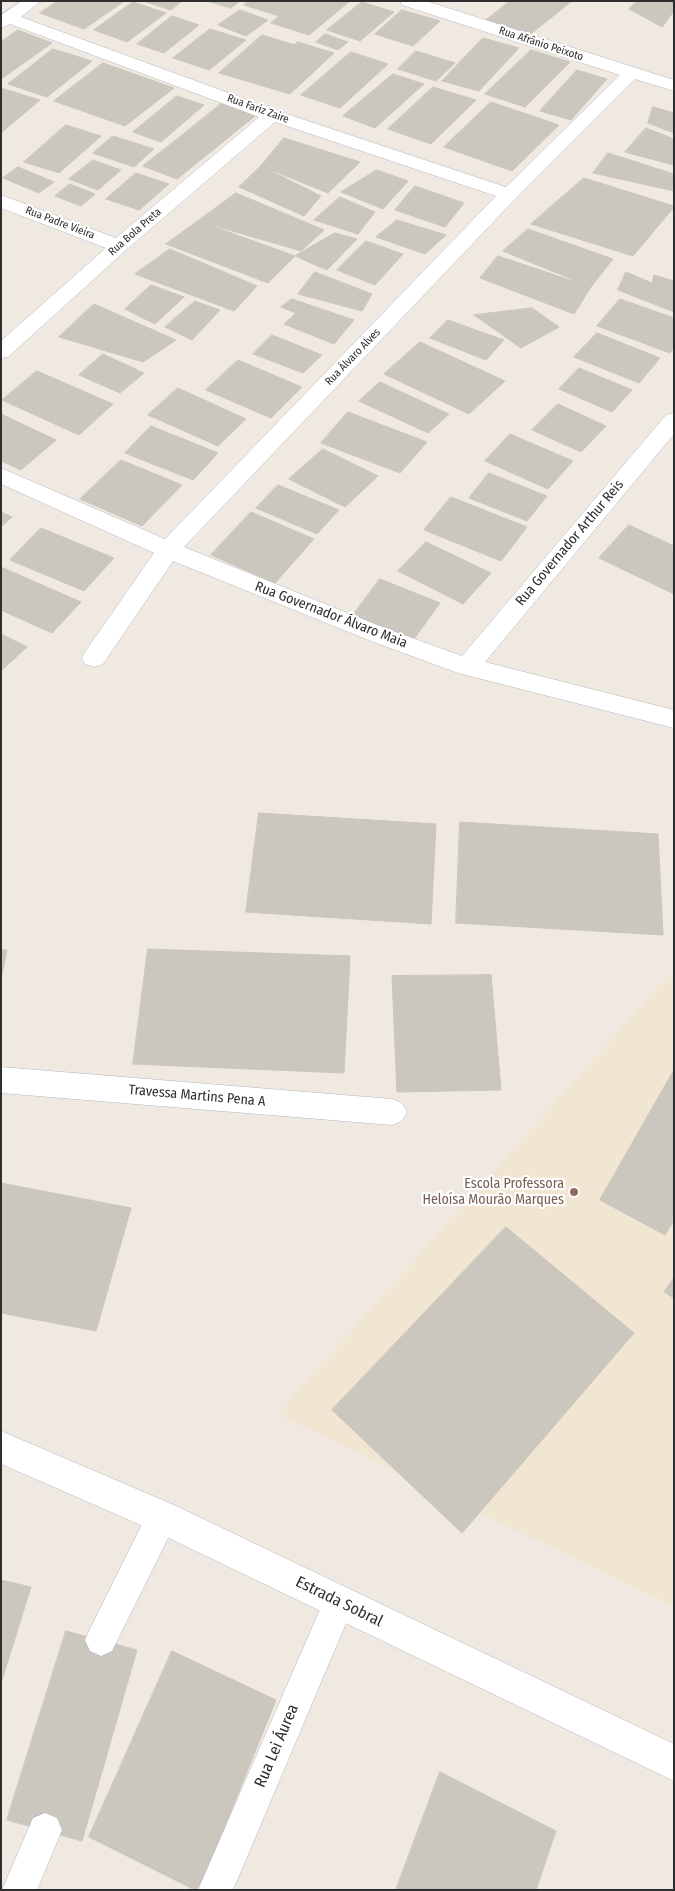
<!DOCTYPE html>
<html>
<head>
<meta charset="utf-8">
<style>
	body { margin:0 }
	#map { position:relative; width:675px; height:1891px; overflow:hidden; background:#efe9e1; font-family:"Fira Sans Condensed",sans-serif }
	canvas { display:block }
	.frame { position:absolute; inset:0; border:2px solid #2e2e2e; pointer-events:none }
</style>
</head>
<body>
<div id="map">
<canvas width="675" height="1891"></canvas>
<div class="frame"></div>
</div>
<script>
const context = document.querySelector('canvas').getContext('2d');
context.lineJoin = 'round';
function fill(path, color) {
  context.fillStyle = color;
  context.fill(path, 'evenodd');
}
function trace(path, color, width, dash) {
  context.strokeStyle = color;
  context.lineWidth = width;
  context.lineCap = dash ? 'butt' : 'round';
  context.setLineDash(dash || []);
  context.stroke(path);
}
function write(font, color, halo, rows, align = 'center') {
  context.font = font + ' "Fira Sans Condensed",sans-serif';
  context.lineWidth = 4.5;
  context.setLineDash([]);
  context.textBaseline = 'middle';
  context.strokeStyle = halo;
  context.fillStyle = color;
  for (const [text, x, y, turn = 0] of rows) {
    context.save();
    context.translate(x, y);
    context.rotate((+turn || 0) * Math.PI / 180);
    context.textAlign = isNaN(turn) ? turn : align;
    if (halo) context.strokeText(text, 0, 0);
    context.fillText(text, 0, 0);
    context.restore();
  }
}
fill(new Path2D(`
	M674,969V1607L277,1414Z`), '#f0e6d1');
const building = new Path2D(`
	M58,1H122L123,2L84,29L40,13Z
	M144,1H182L171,10Z
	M208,1H240L231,8Z
	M249,1H297L279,16L244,5Z
	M297,1H350L309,35L271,23Z
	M510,1H572L527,37L485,21Z
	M637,1H674V11L662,27L629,9Z
	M133,2L166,13L127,42L94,30Z
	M362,2L394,12L360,41L327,30Z
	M240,10L268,20L246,36L218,25Z
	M402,10L440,21L413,46L375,34Z
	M172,16L199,25L164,53L137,44Z
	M210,29L246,40L209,70L173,58Z
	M18,30L52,43L1,79V42Z
	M325,34L348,42L338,50L316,42Z
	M262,35L295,45L253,83L219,73Z
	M483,38L519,48L479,91L442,81Z
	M298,42L334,53L290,94L253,83Z
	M53,49L92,61L47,97L8,84Z
	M531,50L570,62L525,107L485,94Z
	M416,51L455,63L436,81L398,69Z
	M351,52L388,64L340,108L301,95Z
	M103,63L174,88L125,126L54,101Z
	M577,70L607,79L571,120L540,111Z
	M393,74L424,84L375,128L343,116Z
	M433,87L476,100L431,144L388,129Z
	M1,88L40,100L1,133Z
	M177,96L204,105L161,142L133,132Z
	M491,102L559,125L512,171L444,147Z
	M222,103L255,116L213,150L180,137Z
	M653,107L674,113V133L648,123Z
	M66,125L101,136L59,173L24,162Z
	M646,128L674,139V165L625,152Z
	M113,136L154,149L134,167L93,153Z
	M180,137L213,150L177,179L143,166Z
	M284,138L360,162L328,193L261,166Z
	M608,153L674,174V191L593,173Z
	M93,160L121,170L98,190L69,179Z
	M261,166L321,196L304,216L239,187Z
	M18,167L54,182L39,193L3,178Z
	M377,170L408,181L383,209L341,192Z
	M136,173L169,184L139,210L106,199Z
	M584,178L674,206V207L633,256L531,224Z
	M70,184L95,194L81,206L55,196Z
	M415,186L464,203L445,227L395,210Z
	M236,193L324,230L301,251L198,221Z
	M340,197L375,212L358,234L314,220Z
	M397,220L446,235L425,254L376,237Z
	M198,221L295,256L268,283L166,244Z
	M528,229L613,259L591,287L503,251Z
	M335,233L357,239L327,270L295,256Z
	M366,241L403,254L375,285L337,270Z
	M170,249L257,286L234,311L135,274Z
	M498,256L591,287L574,314L480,278Z
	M315,272L372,294L362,311L298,294Z
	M626,272L652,283L654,275L674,281V312L618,290Z
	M151,285L184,297L155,324L125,309Z
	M292,299L354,320L334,344L284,324L296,313L281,307Z
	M620,299L674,318V348L670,353L597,326Z
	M195,301L220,310L192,340L165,327Z
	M94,304L176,340L143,362L59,337Z
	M532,308L559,327L521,348L474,315Z
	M448,320L504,340L486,360L430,338Z
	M597,333L660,358L639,383L574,357Z
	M272,335L322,355L303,373L253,354Z
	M420,342L505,381L469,414L384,374Z
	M103,354L144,373L120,393L79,375Z
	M238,360L302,387L271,418L206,390Z
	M579,368L632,390L612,412L559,389Z
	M37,371L113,404L79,435L2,400Z
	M380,382L449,414L428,433L359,401Z
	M178,388L246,419L218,446L148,415Z
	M558,404L606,426L581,452L532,430Z
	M348,412L427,442L400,473L321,443Z
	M1,414L56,440L21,470L1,461Z
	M151,426L218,453L193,480L125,453Z
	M510,434L573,461L548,489L485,461Z
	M323,449L378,476L345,507L289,479Z
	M121,460L182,485L142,526L80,499Z
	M489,473L547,496L527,521L469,498Z
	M278,485L339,510L317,534L256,508Z
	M451,497L527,527L501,561L424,530Z
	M1,512L12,517L1,527Z
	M251,512L314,539L275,583L211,555Z
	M629,525L674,546V594L599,558Z
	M41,528L114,558L84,591L10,560Z
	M426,542L491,573L463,604L398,571Z
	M1,567L81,602L52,633L1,610Z
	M380,579L440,603L414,639L353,615Z
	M1,634L27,647L1,671Z
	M259,813L436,824L431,924L246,912Z
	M460,822L658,834L663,935L456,923Z
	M148,949L350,956L344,1073L133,1064Z
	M1,950H7L1,979Z
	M491,975L501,1090L397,1092L392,976Z
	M674,1070V1220L665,1235L600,1200Z
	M1,1183L131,1208L96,1331L1,1313Z
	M506,1227L634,1333L462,1533L332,1410Z
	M674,1278V1298L664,1292Z
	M1,1580L31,1587L1,1683Z
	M66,1631L137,1650L82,1841L7,1820Z
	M172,1651L276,1700L199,1890H195L89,1837Z
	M440,1772L556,1831L536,1890H396Z`);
fill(building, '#cbc7bf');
trace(building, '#cbc5ba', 1);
const service = new Path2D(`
	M162,1502L173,1506L177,1517L173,1528L112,1651L101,1656L90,1651L85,1640L90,1629L151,1506Z
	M339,1586L350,1591L355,1602L233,1890H198L328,1591Z
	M45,1813L57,1818L62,1830L37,1890H2L33,1818Z`);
const minor = new Path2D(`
	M22,1H41L21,17L278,111L506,187L620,75L402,5L400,1H426L674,80V91L635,79L516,198L184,547L387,629L462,656L666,415L674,413V434L485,662L674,710V728L458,673L371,641L173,561L103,664L94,667L85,664L82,658L85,652L154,553L1,484V468L165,539L496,196L275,122L126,250L8,357L1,358V341L106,248L1,208V195L116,238L259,117L10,24L1,28V15Z
	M1,1067L392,1099L402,1103L407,1112L402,1121L392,1125L1,1093Z`);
const tertiary = new Path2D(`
	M1,1431L174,1505L674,1744V1781L150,1529L1,1464Z`);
trace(service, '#b4b7c1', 1);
trace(minor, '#b4b7c1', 1);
trace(tertiary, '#b4b7c1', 1);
fill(service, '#fff');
fill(minor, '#fff');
fill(tertiary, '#fff');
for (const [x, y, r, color] of [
	[574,1192,5,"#8d6e63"]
]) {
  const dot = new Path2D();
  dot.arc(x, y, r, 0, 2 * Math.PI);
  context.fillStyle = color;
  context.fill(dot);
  trace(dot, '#fff', 2);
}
write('11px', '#2e2e2e', '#fff', [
	["Rua Afrânio Peixoto",541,44,18],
	["Rua Fariz Zaire",258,109,20],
	["Rua Padre Vieira",60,223,21],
	["Rua Bola Preta",135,232,-41],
	["Rua Álvaro Alves",353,357,-46]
]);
write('14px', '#2e2e2e', '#fff', [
	["Rua Governador Arthur Reis",570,543,-50],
	["Rua Governador Álvaro Maia",331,615,21],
	["Travessa Martins Pena A",197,1096,5]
]);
write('14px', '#785e54', '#fff', [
	["Escola Professora",564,1184],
	["Heloísa Mourão Marques",564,1200]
], 'right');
write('16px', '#2e2e2e', '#fff', [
	["Estrada Sobral",339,1602,26],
	["Rua Lei Áurea",277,1746,-67]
]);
</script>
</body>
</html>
